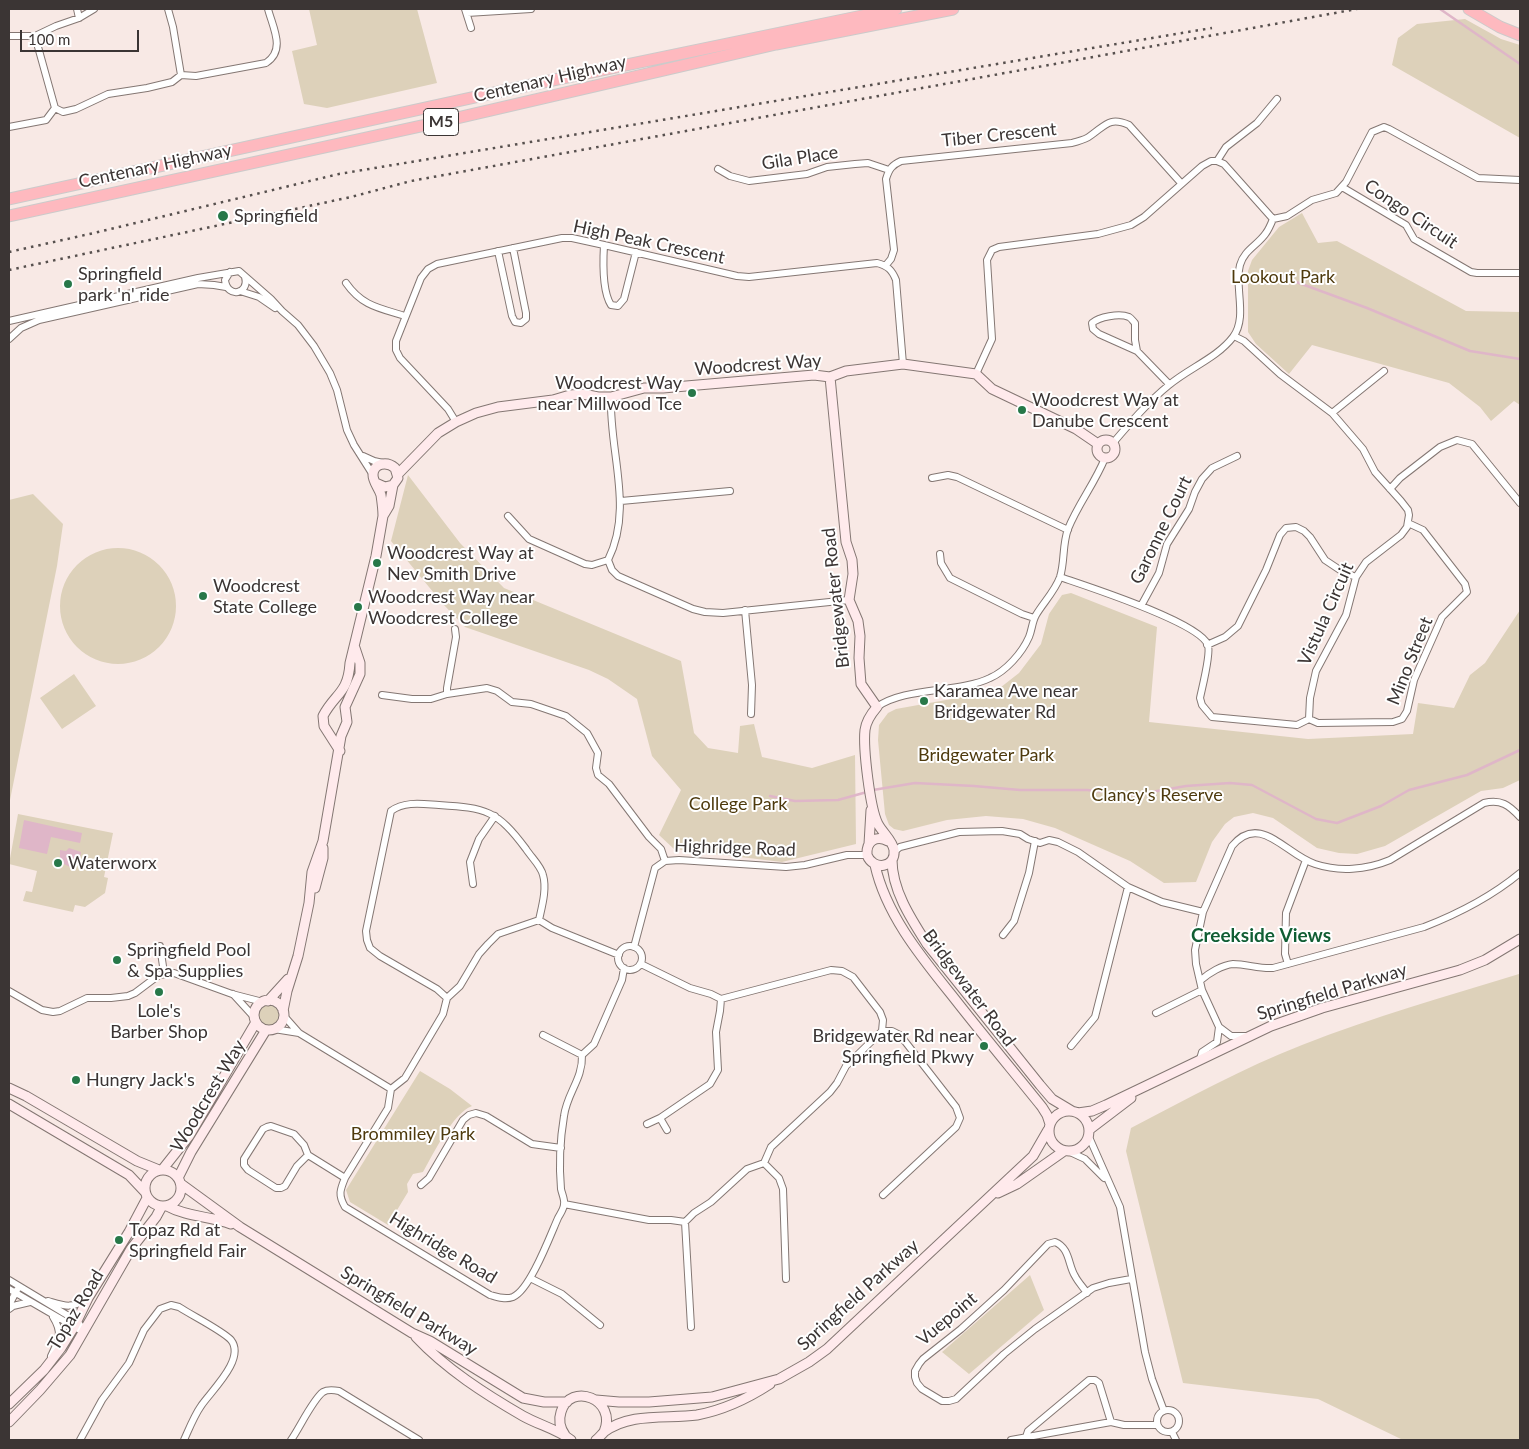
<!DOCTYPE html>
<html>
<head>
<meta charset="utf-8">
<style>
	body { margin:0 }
	#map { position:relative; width:1529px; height:1449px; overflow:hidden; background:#f8e9e5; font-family:Lato,sans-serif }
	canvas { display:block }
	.frame { position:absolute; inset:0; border:10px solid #3b3534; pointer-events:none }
	.scale { position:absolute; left:20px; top:30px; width:119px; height:22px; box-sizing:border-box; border:2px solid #3b3534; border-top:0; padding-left:6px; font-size:15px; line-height:18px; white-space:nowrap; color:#3b3534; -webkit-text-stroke:4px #fff; paint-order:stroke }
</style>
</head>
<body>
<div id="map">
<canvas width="1529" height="1449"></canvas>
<div class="frame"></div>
<div class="scale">100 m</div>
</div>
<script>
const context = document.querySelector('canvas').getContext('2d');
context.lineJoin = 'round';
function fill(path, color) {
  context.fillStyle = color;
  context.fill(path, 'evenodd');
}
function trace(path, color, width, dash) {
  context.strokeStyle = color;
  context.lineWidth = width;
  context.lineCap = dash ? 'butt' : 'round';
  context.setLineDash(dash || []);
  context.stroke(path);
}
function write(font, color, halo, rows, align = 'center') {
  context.font = font + ' Lato,sans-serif';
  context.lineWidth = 4;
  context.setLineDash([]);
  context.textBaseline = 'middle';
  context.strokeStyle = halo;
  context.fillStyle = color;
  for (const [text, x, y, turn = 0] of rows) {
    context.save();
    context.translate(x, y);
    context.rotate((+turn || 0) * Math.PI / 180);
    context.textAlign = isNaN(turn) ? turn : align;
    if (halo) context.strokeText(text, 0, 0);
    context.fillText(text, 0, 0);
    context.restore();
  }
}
fill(new Path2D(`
	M309,9H417L437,83L327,108L304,104L292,51L317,45Z
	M1465,19L1501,39L1520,45V138L1392,65L1398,38L1417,24Z
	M1302,213L1318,243L1337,241L1466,311L1520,312V405L1514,401L1491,421L1480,407L1449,383L1312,345L1289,374L1256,344L1248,332V271L1252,260L1279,227Z
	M408,475L460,543L504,588L681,661L694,733L708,748L738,753L740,726L754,724L762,757L812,768L855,755L856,844L782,862L674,849L659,835L681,790L652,756L637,699L608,679L589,670L465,627L443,604L391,541Z
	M33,494L63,524L57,566L9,805V500Z
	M60 606a58 58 0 1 1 116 0a58 58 0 1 1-116 0Z
	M1071,593L1157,627L1149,722L1308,739L1413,734L1418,703L1454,708L1470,675L1485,663L1520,610V780L1503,788L1481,791L1385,846L1357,854L1339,853L1317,848L1273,818L1253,813L1234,817L1225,824L1212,842L1196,882L1164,883L1130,861L1055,828L1023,819L986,816L947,820L903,831L894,829L889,825L885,814L878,740L879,725L888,713L896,709L996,691L1019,673L1041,644L1049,614L1062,595Z
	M74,674L96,706L62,729L40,698Z
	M18,814L113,833L104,877L108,878L105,893L85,907L75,905L73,912L23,901L26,891L32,892L37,871L9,864Z
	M1519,974L1520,1440H1403L1318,1399L1183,1383L1126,1151L1131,1128C1187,1099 1243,1068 1302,1045C1373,1017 1447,996 1519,974Z
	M258 1015a11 11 0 1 1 22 0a11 11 0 1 1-22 0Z
	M420,1071L450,1089L472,1106C452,1114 434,1153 423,1172L413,1174L407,1184L408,1192L388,1225L350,1202L346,1190Z
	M1030,1275L1044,1310L969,1374L942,1352Z`), '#ddd1ba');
fill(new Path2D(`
	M24,820L82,833L80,843L51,837L47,854L19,848Z
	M69,848L81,852L79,862L72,868L64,864L61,867H58L56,863L60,858V850L66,851Z`), '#dfb6c8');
trace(new Path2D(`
	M1440,9L1520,64
	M1280,276L1367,308L1470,351L1520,359
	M873,790L915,783L974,786L1020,790H1087L1134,795L1186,786L1230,783L1252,785L1316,819L1337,823L1381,806L1409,790L1467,775L1520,750
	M770,796L795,801L838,800L867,792`), '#dfb6c8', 2.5);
const street = new Path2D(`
	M77,9L79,18
	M168,9L173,27L181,75
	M465,9L471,28
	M467,13L531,9
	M9,36H35L56,26L79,18L94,9
	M35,36L55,108L63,112L76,109L108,94L147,88L172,82L181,75L196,76L266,63C286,50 273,28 268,9
	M9,127L46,120L55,108
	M1217,161L1226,147L1257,123L1277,99
	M718,169L730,176L749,181L807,174L827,167L855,164L868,163L889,170
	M1342,187L1406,225L1414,239L1471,272L1477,273H1520
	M1273,219L1287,216L1312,200L1336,193L1346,182L1372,132L1384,127L1389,129L1478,178L1520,180
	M604,245C603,262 602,291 611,305L618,306L624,299L636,252
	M498,251L512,316L515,322L521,323L526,319V313L513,248
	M886,265L891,259L894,250L886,179C889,169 892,165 901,161L1072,143C1078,141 1085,140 1090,136C1105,126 1109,116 1129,125L1181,183
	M230,272L225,280C227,299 250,294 245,277
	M346,283C362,306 379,308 405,316
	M240,291L259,297L275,308
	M9,321L198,278L239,271L271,299L282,311L298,325L314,346L330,373L337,390L347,430L354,445L373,475
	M9,339L21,328L39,320L198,284L214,285L226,287
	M1137,351L1135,340V323C1133,321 1131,318 1129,317C1119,313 1099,317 1092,323L1093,329L1099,334L1137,351L1169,384
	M976,374L992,339L987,260L992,250L999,247L1098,234L1131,225L1144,217L1202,166L1211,161H1217
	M611,397C609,452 634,508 608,560L612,570L618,576L693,609L705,612L723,613L849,600
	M1332,413L1384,371
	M456,422L448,409L400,358L396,350V341L421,278L428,269L437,264L562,238H572L604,245L737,276L749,277L877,263C888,266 892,270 896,280L903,364
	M1113,443C1130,423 1148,402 1169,385C1189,368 1217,358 1233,337C1248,317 1234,287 1240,265C1244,250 1258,245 1266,233C1269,229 1271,224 1273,219L1224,164L1217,161
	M363,456L374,461L383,463
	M932,478L948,475L957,477L1068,530
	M1390,489L1400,478L1440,447L1457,440L1472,444L1520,503
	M621,501L730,491
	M508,516L529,539L585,564L592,565L608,560
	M940,554L941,563L950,578L1022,614L1034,618
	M1060,577C1086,586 1199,622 1208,645C1211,654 1202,688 1200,698L1202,705L1212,717L1297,725L1309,719L1310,698L1316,671L1346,615L1356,577L1366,562L1401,535L1407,527L1409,515L1408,510L1401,501L1375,472L1363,449L1332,413L1280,374L1244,341L1234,336
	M1141,606L1159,573L1167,544L1189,509L1195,492L1202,479L1212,468L1237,456
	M745,610L752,685L751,714
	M1207,645L1225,637L1238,626L1266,570L1280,535L1286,528L1296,527L1304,531L1310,537L1325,560L1343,572L1356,577
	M447,694V688L456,637L455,629
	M382,695L412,699H431L447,694L487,688L497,691L512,702L531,704L566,716L587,733L598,753L596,768L598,775L609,784L649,837L661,849L665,861
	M877,707C904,687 959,693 990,678C1006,671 1022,653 1029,637C1032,630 1032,622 1036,615C1043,603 1055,591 1060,577C1065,561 1062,546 1068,529C1078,504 1095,483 1105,458
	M1309,719L1318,723L1393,722L1402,719L1407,711L1414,680L1442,617L1467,592L1465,584L1423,530L1408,523
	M894,852L900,847L959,832L1002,831L1020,834L1028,839L1040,843L1049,840L1058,842L1078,852L1128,887L1095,1017L1071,1046
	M473,884L470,862L479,839L495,816
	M1128,887L1162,902L1203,912
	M1003,935L1014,921L1029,873L1035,841
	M160,946L164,973
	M618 958a12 12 0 1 1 24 0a12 12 0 1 1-24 0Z
	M634,947L655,868L665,861L679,860L786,867L805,865L847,855H867
	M1288,964L1285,954L1286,913L1306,860
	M1201,980C1209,973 1222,965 1233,964C1247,964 1259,969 1273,968L1424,927C1460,913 1491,897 1520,873
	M9,991L42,1010L53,1012L60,1011L87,998H111L128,996L135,993L159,975L174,973L232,994L263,1002
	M233,994L254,1017
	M447,998L437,989L380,956L370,948L367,940L366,931L391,811C405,801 422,804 439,805C486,808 497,810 526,849C531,857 541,866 543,875C547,889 542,906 539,920
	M1156,1013L1202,990
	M284,1016L299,1033L391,1089
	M1219,1027L1231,1036H1247
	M274,1029L299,1033
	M882,1031H892L900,1035L956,1107L960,1118L956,1127L883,1195
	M543,1035L582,1055
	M1200,1059L1202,1052L1217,1042L1219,1027L1202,990L1196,964L1195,950L1203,912L1232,846C1260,812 1286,855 1315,864C1339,872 1366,870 1390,860L1484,803C1501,799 1509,805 1520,817
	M391,1089L388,1108L345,1178C340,1190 338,1195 345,1207L490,1295C497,1297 505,1300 513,1297C530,1290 550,1236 558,1218C560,1214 564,1209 564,1204C565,1200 562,1194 561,1189C559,1166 560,1140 564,1116C567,1093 583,1079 582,1055L594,1044L622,980L624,968
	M391,1089L405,1078L443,1014L447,998L460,986L479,954L488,944L498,934L539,920L552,928L619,955
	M660,1118L710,1084L718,1070L716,1032L720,1011L721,999
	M647,1124L660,1118L667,1130
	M1089,1137L1120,1207L1145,1352L1152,1379L1164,1411
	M1070,1152L1085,1159L1104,1178
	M308,1155L297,1166L285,1186L281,1188H276L248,1170L244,1165V1159L263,1129L267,1127L271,1126L294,1134L304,1145L308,1155L345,1178
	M764,1163L779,1178L783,1189L786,1279
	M421,1185L429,1178L463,1120L469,1115L476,1113L486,1116L532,1144L561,1148
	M564,1204L649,1220H671L685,1222L694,1213L711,1202L747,1169L764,1163L771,1147L830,1092L837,1083L846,1066L882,1031L883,1020L880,1012L853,977L842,971L831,970L721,999L711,994L690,988L641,964
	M685,1222L691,1327
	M530,1278L562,1294L600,1325
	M9,1280L77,1321L84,1330
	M9,1289L78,1329
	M1087,1293C1083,1287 1078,1282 1075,1276C1068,1265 1070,1248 1055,1242L1048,1244L1004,1290L961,1329L923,1359L919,1364L915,1371V1377L917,1383L922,1389L942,1401H949L956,1399L1004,1354L1035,1329L1093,1288L1109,1283L1131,1279
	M48,1301C65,1306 71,1309 87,1299
	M9,1305L17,1290
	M9,1309L13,1306L30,1302
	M51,1356C59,1340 63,1333 53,1317
	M1157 1421a11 11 0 1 1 22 0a11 11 0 1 1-22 0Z
	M1172,1432L1176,1440
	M1026,1437L1028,1431L1089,1380H1095L1099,1383L1111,1422
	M80,1440L102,1400L129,1363L144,1330L160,1309L171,1305L179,1307C191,1315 223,1331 231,1340C246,1359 211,1391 201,1406C194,1416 189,1429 184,1440
	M291,1440C299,1429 313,1399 323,1392C328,1389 334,1390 339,1391L419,1440
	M1011,1440L1111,1422L1124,1425H1157`);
const secondary = new Path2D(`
	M830,377L846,542L852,560L853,574L849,600L858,621L860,636L859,658L861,684L877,707C871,714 866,721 865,730C863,748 870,809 878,824C882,832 893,841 894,850C896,868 873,871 867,855C866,841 876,835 888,841
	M1097 449a9 9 0 1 1 18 0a9 9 0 1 1-18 0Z
	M398,474L438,433L456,422L476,413L498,407L553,400L570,395L583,394L598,397H611L644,388H663L814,375L830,377L846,371L903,364L976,374L992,389L1076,429L1098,444
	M376,483L385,487L393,485L398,478L395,468C387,461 373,463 373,475C373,482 379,488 381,495C382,502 383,509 383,516
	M340,751L324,726L323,716C335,693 348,694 350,663L376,556L383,516L389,506L393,485
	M869,844L871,810
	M892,860C892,890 911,919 927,944L1040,1085L1052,1099L1072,1111
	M875,865C886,915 922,958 954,998C983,1035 1013,1071 1042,1107L1047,1115L1050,1124
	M315,888L323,858V848
	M254 1015a15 15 0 1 1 30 0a15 15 0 1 1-30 0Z
	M268,1001L288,979
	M283,1011L287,991L298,956L309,903L312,872L323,841L341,736L347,722L345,707L360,674V663L355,648
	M9,1088L26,1096L137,1161L159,1170
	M9,1104L129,1175L145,1192
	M1049 1131a20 20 0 1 1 40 0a20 20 0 1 1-40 0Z
	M1078,1113L1092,1111L1106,1105L1271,1026L1322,1008L1460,970L1485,960L1520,939
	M1089,1130L1131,1098
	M145 1188a18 18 0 1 1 36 0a18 18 0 1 1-36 0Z
	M162,1170L189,1136L256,1022
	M178,1178L191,1152L266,1030
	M181,1184L240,1227L412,1333L430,1341L523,1398L544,1402H567
	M998,1193L1017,1184L1064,1151
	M167,1206C187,1217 210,1216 231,1224
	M416,1337C446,1369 485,1394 523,1416C539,1425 557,1429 571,1440
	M596,1400L619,1402H649L712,1397L779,1379L809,1362L827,1349L1033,1156L1048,1130
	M9,1404L44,1370L61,1348L74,1327L88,1298L129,1232L147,1198
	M9,1422L40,1390L70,1355L131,1249L156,1217L162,1206
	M565,1435C560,1428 558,1421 561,1412C570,1381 618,1399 604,1432
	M596,1440C599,1438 601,1435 604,1432C630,1412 667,1419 697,1415C724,1410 747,1399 770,1384`);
const highway = new Path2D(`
	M1469,9L1500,27L1520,35
	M9,199L544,82L896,9
	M9,216L444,121L776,44L953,9`);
trace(street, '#847773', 8);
trace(secondary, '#847773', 11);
trace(highway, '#cccaca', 13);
trace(street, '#fff', 6);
trace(secondary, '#ffeaec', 9);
trace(highway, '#feb9bf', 11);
trace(new Path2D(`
	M9,252L94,233L339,174L1212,28
	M9,270L351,197L411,181L1357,9`), '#57504e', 2.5, [2.5, 5]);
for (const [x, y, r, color] of [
	[223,216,6,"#277849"],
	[68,284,5,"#277849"],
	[692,393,5,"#277849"],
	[1022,410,5,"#277849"],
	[377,563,5,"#277849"],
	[203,596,5,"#277849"],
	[358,607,5,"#277849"],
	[924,701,5,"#277849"],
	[58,863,5,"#277849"],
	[117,960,5,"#277849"],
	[159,992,5,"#277849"],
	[984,1046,5,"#277849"],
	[76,1080,5,"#277849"],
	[119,1240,5,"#277849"]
]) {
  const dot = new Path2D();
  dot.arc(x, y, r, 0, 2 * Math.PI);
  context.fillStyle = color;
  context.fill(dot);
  trace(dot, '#fff', 2);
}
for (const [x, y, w] of [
	[441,122,35]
]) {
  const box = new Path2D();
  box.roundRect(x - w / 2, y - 13.5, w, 27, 4);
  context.fillStyle = '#fff';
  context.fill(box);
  trace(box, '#3b3534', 1);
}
write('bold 16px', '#3b3534', null, [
	["M5",441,122]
]);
write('18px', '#3b3534', '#fff', [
	["Centenary Highway",550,79,-13],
	["Tiber Crescent",999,135,-6],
	["Gila Place",800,158,-9],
	["Centenary Highway",155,166,-12],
	["Congo Circuit",1411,214,34],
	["High Peak Crescent",649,242,12],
	["Woodcrest Way",758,365,-4],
	["Garonne Court",1161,530,-64],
	["Bridgewater Road",836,598,-96],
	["Vistula Circuit",1326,614,-66],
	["Mino Street",1410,661,-68],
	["Highridge Road",735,848,2],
	["Bridgewater Road",969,988,53],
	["Springfield Parkway",1332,992,-17],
	["Woodcrest Way",208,1096,-59],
	["Highridge Road",443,1248,31],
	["Springfield Parkway",858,1295,-42],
	["Topaz Road",76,1310,-59],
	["Springfield Parkway",409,1311,31],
	["Vuepoint",947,1319,-40]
]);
write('18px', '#3b3534', '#fff', [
	["Springfield",234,216],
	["Springfield",78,274],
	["park 'n' ride",78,295],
	["Woodcrest Way",682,383,"right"],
	["near Millwood Tce",682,404,"right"],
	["Woodcrest Way at",1032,400],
	["Danube Crescent",1032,421],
	["Woodcrest Way at",387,553],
	["Nev Smith Drive",387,574],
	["Woodcrest",213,586],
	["State College",213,607],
	["Woodcrest Way near",368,597],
	["Woodcrest College",368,618],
	["Karamea Ave near",934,691],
	["Bridgewater Rd",934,712],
	["Waterworx",68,863],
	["Springfield Pool",127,950],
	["& Spa Supplies",127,971],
	["Lole's",159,1011,"center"],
	["Barber Shop",159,1032,"center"],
	["Bridgewater Rd near",974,1036,"right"],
	["Springfield Pkwy",974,1057,"right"],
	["Hungry Jack's",86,1080],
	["Topaz Rd at",129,1230],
	["Springfield Fair",129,1251]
], 'left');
write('18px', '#4e3a0d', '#fff', [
	["Lookout Park",1283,277],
	["Bridgewater Park",986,755],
	["Clancy's Reserve",1157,795],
	["College Park",738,804],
	["Brommiley Park",413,1134]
]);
write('bold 19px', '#105e34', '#fff', [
	["Creekside Views",1261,936]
]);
</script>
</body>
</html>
